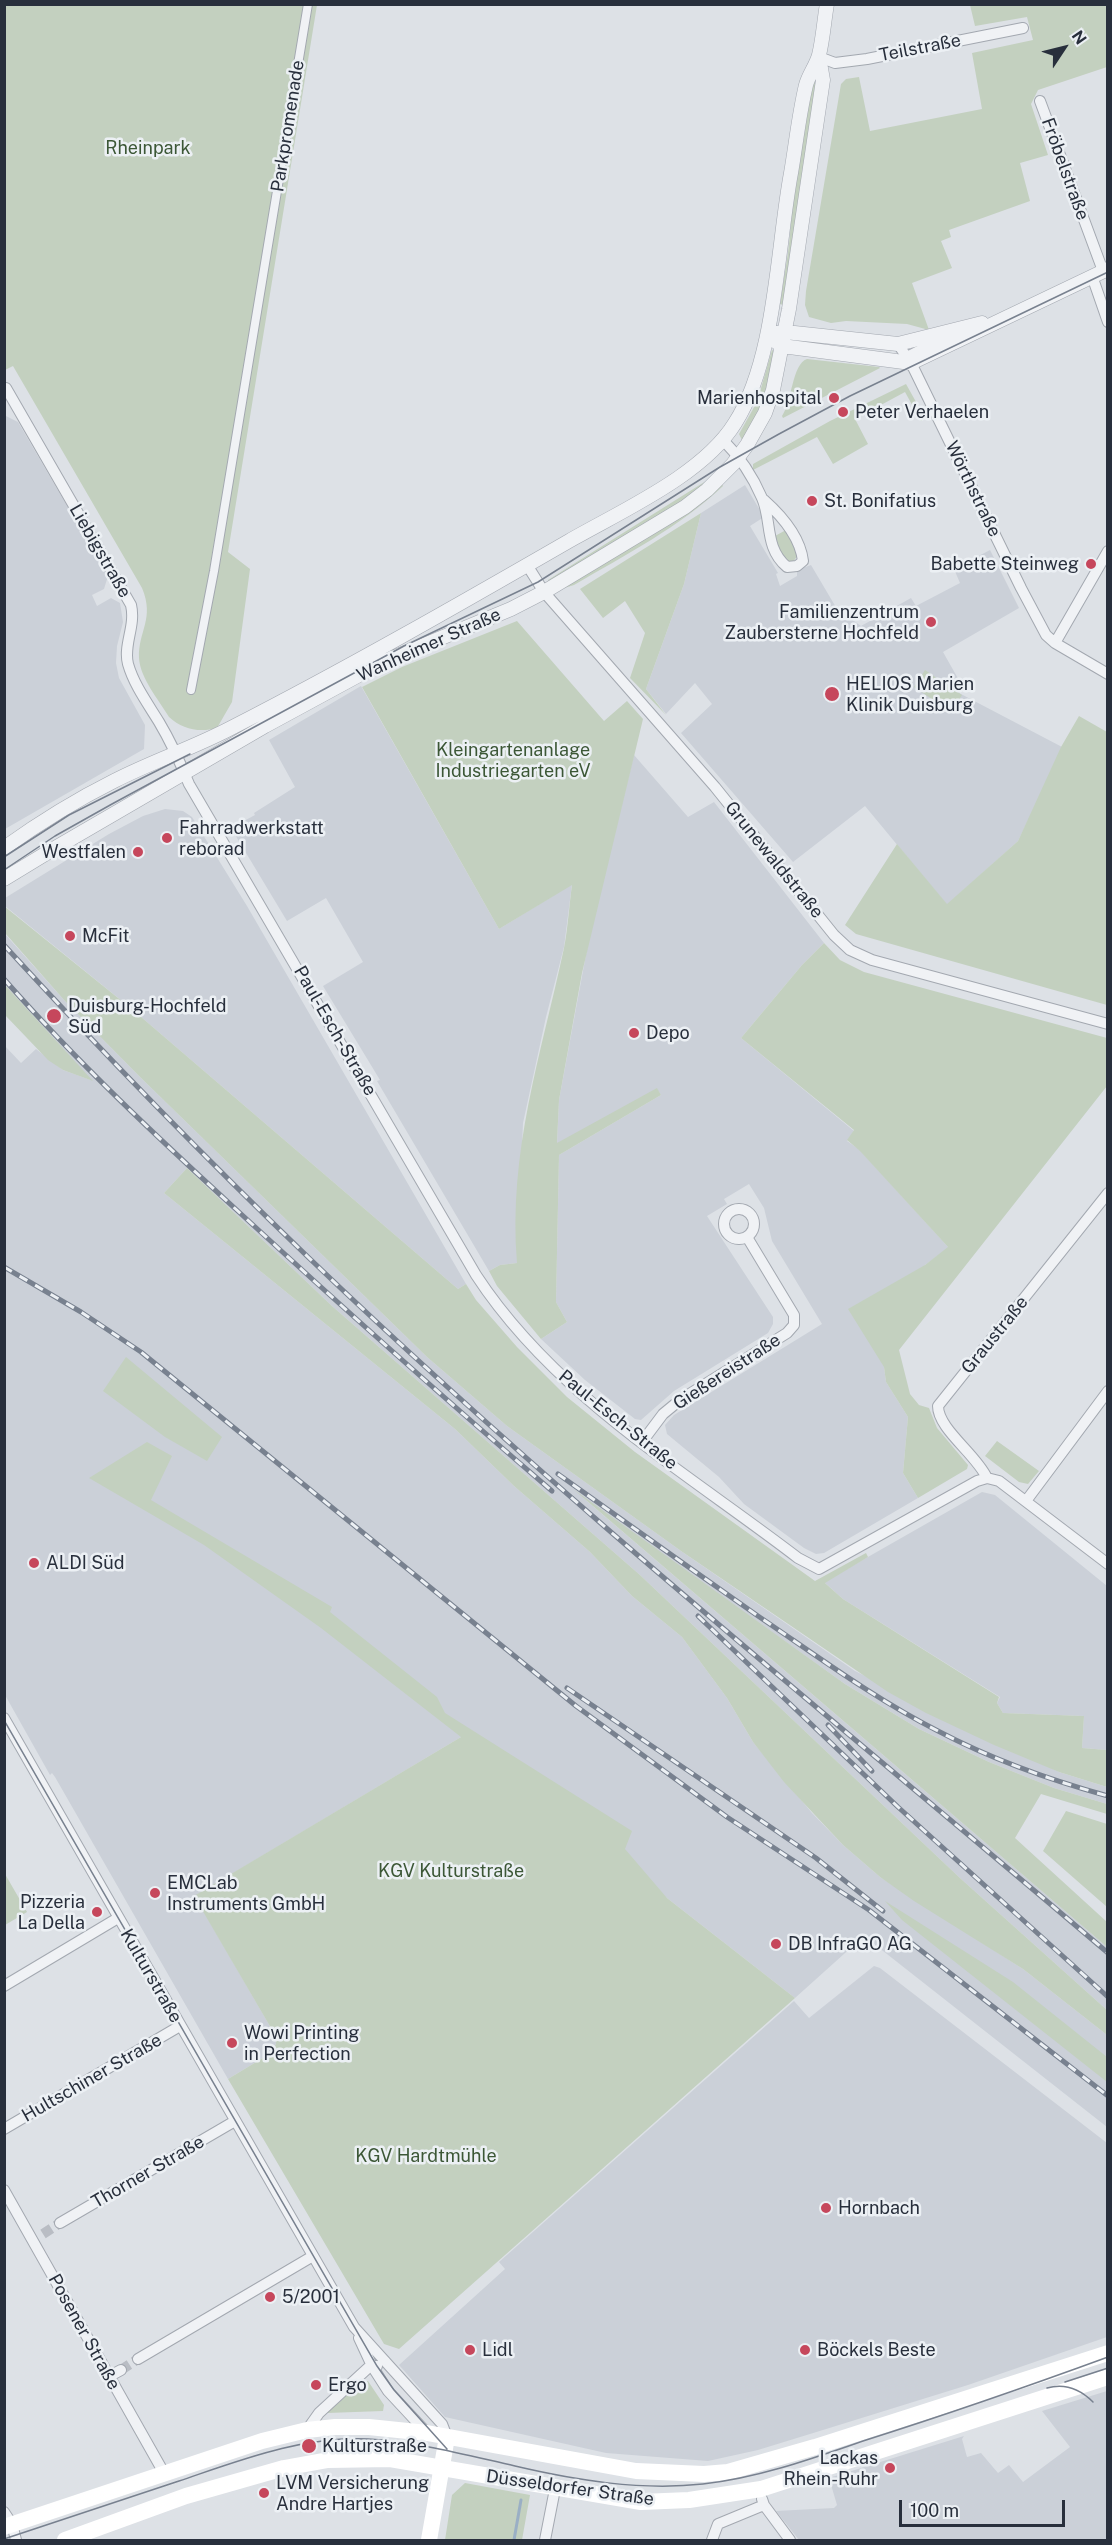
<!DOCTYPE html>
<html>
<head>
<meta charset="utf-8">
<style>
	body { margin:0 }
	#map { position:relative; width:1112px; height:2545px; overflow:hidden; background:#dde1e6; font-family:"Public Sans",sans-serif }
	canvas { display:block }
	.frame { position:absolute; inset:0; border:6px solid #282f3c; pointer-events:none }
	.north { position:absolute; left:1034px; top:18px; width:60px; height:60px; -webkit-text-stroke:4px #ecf0f4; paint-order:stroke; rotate:55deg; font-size:16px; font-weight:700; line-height:24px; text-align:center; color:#282f3c }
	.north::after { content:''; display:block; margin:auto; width:21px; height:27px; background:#282f3c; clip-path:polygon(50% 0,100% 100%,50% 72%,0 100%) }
	.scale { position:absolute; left:899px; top:2500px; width:166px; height:27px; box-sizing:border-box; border:3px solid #282f3c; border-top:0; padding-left:8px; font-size:18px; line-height:21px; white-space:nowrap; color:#282f3c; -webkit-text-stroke:4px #ecf0f4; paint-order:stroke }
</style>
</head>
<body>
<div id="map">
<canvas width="1112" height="2545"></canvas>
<div class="frame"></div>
<div class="north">N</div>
<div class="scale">100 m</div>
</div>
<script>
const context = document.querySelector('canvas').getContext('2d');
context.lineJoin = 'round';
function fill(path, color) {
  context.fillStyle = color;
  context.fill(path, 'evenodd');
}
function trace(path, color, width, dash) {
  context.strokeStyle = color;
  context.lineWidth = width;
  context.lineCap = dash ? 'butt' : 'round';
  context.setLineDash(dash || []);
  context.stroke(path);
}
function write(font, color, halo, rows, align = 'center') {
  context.font = font + ' "Public Sans",sans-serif';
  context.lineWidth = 5;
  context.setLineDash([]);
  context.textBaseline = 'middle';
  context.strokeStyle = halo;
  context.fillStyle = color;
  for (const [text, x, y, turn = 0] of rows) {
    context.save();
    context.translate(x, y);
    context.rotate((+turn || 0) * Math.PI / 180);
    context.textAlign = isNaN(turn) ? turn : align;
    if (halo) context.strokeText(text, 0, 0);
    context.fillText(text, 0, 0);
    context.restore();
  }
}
fill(new Path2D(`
	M4,415L18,422L108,576L104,589L92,595L97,606L111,598L120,603L123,622L117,646L116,663L119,678L145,725L144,749L5,829Z
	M745,485L764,517L750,526L778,573L776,574L780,586L797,576V570L811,565L837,609L861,626L911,598L916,606L960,583L954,569L990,550L1019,608L943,652L964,689L959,693L1064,748L1018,841L947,905L865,806L793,862L681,733L712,704L695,683L666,714L646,689L684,584L701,513Z
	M361,686L499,929L572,884L564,947L546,1017L523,1123L517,1263L500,1265L489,1271L377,1081L380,1080L323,986L363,962L348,936L326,898L287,921L231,828L255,815L254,813L295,787L269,740Z
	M634,755L688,817L714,802L824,943L802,965L741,1038L854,1131L847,1141L860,1150L949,1248L925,1265L884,1367L886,1382L908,1417L903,1473L918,1498L824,1553L816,1554L804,1548L744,1504L719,1477L667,1434L665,1425L674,1415L822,1324L772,1241L764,1208L749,1184L724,1199L727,1204L707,1216L773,1317V1324L768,1333L674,1391L641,1420L635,1419L585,1380L541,1339L567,1322L556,1302L559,1155L661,1095L657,1089L557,1144L559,1100L590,933Z
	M165,809L183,811L192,817L247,906L466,1284L458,1289L133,1010L5,906V898L109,834L143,816Z
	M4,933L64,1000L140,1077L427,1357L507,1426L681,1551L855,1671L1059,1772L1107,1787V1804L1054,1788L989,1762L919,1729L845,1684L581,1496L1107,1947V2010L960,1878L640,1575L332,1306L187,1168L164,1193L455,1429L514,1486L590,1552L632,1596L682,1637L727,1698L753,1742L812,1813L843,1845L880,1877L1023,1969L1107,2035V2127L864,1936L795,1998L461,1737L195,1896L275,2035L276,2044L271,2053L228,2079L55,1777L52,1773L50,1775L5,1695V1046L21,1063L36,1049L63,1070L91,1080L5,985Z
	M982,1492L995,1495L1107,1586V1750L1082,1748L1084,1716L1003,1713L997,1703L1000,1697L843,1599L824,1582Z
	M874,1966L880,1968L1107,2143V2337L968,2385L810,2434L758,2450L708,2461L606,2453L445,2417L399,2365L505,2269L499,2262L794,2001L809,2018Z
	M1107,2391V2540H799L776,2511L834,2508L837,2505L829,2478L964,2436L962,2439L967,2457L981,2453L998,2473L1009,2465L1023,2482L1070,2447L1042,2411Z`), '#cbd0d8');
fill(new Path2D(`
	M4,5H317L228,552L250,569L232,702L217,728C199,733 182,729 169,717C159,700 140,678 139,658C138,631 155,619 142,588L13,366L5,370Z
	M970,5H1107V67L1038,90L1031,104L1048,155L1020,163L1030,201L949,230L951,237L941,241L952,268L912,283L929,330L907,324L846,321L831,323L809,317L805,305L806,291L841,84L846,79L859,77L870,131L982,109L972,53L1033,40L1027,17L975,26Z
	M817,77L783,305L780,304C783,281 788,258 790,235C793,205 800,97 817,77Z
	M772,350L775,352L763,403L742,440L739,434L757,402Z
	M807,359L879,367L880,368L783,418L782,416C792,402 792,364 807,359Z
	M906,384L925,418L921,421L905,392L855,419L868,444L833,464L817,437L753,470V464L830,421Z
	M706,481L693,494L549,582L548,580Z
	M722,484L723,486C680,527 625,555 574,585L561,589Z
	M701,513L684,584L646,689L666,715L630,678L645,633L625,601L603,618L580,589Z
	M786,530L798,555L793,562H789C781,555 777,546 775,536Z
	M517,621L604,721L627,701L643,719L582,973L559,1100L557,1143L657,1088L661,1095L559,1155L556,1302L567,1322L541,1339L497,1286L489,1271L500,1265L517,1263C508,1151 541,1056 564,948C568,928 569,906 572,885L499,929L362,687L402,667Z
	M925,670L962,695L951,712L914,687Z
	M1079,716L1107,732V1005L856,934L845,925L897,844L947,904L1018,841L1061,747Z
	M4,906L133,1010L458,1289L466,1284L476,1300L517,1347L567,1397L635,1452L815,1581L866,1553L868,1557L825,1583L843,1599L999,1697L997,1703L1003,1713L1084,1716L1082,1748L1107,1750V1787L1059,1772L994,1745L926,1713L888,1692L681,1551L507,1426L427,1357L140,1077L64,1000L5,933Z
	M824,943L840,960L864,972L1107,1038V1086L899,1350L910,1394L919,1405L929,1408L937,1428L968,1465L967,1469L918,1498L903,1473L908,1417L886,1382L884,1367L848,1309L925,1265L948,1247L860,1151L847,1140L854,1130L741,1038L802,965Z
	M5,985L93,1081L63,1070L48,1060L5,1015Z
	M187,1168L332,1306L640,1575L960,1878L1107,2010V2035L1023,1969L914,1901L880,1877L843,1845L784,1782L753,1742L727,1698L682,1637L632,1596L590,1552L514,1486L455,1429L164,1193Z
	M126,1357L222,1437L207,1461L165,1437L103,1391Z
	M997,1441L1039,1471L1028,1484L1019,1482L985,1456Z
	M147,1442L172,1456L151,1500L332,1607L330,1612L437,1697L445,1713L632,1831L625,1849L667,1898L795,1998L399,2349L384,2344L228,2079L271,2053L276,2044L275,2035L194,1896L461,1737L321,1628L204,1545L89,1478Z
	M573,1489L845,1684L919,1729L989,1762L1054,1788L1107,1804V1814L1041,1794L1015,1838L1107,1922V1947Z
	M1066,1811L1107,1824V1907L1043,1851Z
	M5,1874L27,1912L5,1925H4Z
	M885,1901L1013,1982L1107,2057V2082L902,1920Z
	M363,2381H368L384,2405L383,2411L327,2413Z
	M465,2483L530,2495L522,2540H445L452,2495Z`), '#c3d0bf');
trace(new Path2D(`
	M514,2540L521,2500`), '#9aafc5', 3);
trace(new Path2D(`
	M43,2234L60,2223
	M121,2370L138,2359`), '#b9bdc4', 10, [10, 5]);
const pedestrian = new Path2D(`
	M191,690L214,571L308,4`);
const minor = new Path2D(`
	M819,57L835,63L867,59L1023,28
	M1040,101L1103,271
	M1092,276L1108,322
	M898,344L912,365L1021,588L1046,635L1055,643L1108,674
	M911,363V355L952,334
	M6,388L131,605C136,626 123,645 128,664C134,685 148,704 159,722C171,742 180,762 189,784L476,1275C555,1396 686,1472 798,1558L819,1569L977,1481L987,1478L999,1481L1108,1564
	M723,440C740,457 753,477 762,498C772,520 764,548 787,567L797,566L803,561C800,536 782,516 764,500
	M527,565L544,592L715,787L834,935L850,950L872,960L1108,1024
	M1055,643L1108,551
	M724 1224a15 15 0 1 1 30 0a15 15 0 1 1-30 0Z
	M642,1442L663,1414L680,1400L787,1333L794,1325V1315L747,1237
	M987,1478C976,1454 938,1429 938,1406L1108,1193
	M1026,1501L1108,1391
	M4,1718L354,2327L442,2424L447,2437
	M4,1986L118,1918
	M4,2129L180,2026
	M4,2190L164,2473
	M60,2223L235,2121
	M359,2338L372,2366L388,2391L427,2433
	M138,2359L313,2256
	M108,2377L121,2370
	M307,2430L319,2413L368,2368L377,2366
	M762,2499L764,2505L790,2540
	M4,2512L12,2524L16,2540
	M545,2540L555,2489
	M712,2540L718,2524L764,2505`);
const tertiary = new Path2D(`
	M777,333L785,332L898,344L982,323
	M775,341L782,346L911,363L1108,269
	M4,848C39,823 76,800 114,781C153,761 193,748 231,728C346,669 458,605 569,541C621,511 703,475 735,423C776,359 777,248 791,173C796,144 799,114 806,85C809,74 816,66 819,55C823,39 824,21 827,4
	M4,879L50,851L265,726L383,662L511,609L544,592L685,507L707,490L733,464L747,445L765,413L773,390L789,309L823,80L819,57`);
trace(pedestrian, '#a3a8b0', 10);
trace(minor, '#a3a8b0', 12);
trace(tertiary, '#a3a8b0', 15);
trace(pedestrian, '#f0f2f5', 8);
trace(minor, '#f0f2f5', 10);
trace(tertiary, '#f0f2f5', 14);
trace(new Path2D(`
	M4,2527L262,2441L307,2430L335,2427H369L427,2433L636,2471L704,2474L728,2472L815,2447L1108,2353
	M65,2540L186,2496L284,2468L328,2460L390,2459L641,2502L689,2500L761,2489L1108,2377
	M429,2540L447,2437`), '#fff', 16);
trace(new Path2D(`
	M4,857L69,815L190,754
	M4,870L55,836L112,804L404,646L538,582L720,467L779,434L850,396L1108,272
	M4,1720L377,2366L394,2390L447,2449
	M1065,2382L1108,2368
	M1047,2388C1065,2383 1080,2389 1093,2402
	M4,2539C63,2520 121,2500 179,2481C241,2460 302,2436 368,2439C418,2442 466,2455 515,2466C575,2480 640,2491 703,2484C758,2478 811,2459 863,2441C945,2415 1026,2387 1108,2357`), '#78818f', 1.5);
const rail = new Path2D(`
	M4,945C102,1052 204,1157 308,1257C563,1502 839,1724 1108,1953
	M4,979C78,1063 158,1138 240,1213C342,1307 446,1400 552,1491
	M4,1267L81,1312L141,1352L576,1706L727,1817L869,1910L1108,2096
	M558,1474C625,1522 691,1569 758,1616C817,1656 875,1699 938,1731C991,1759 1050,1780 1108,1796
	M698,1616L898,1807L1108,1997
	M567,1688L816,1858L883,1911
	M828,1725L872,1771`);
trace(rail, '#78818f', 5);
trace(rail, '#ecf0f4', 3, [9]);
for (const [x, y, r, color] of [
	[834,398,6,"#c6475c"],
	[843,412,6,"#c6475c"],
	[812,501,6,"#c6475c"],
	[1091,564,6,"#c6475c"],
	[931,622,6,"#c6475c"],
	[832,694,8,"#c6475c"],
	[167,838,6,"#c6475c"],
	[138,852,6,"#c6475c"],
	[70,936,6,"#c6475c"],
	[54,1016,8,"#c6475c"],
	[634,1033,6,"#c6475c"],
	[34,1563,6,"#c6475c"],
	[155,1893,6,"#c6475c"],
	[97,1912,6,"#c6475c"],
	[776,1944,6,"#c6475c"],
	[232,2043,6,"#c6475c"],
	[826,2208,6,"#c6475c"],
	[270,2297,6,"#c6475c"],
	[470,2350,6,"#c6475c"],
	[805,2350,6,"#c6475c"],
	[316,2385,6,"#c6475c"],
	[309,2446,8,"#c6475c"],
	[890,2468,6,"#c6475c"],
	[264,2493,6,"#c6475c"]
]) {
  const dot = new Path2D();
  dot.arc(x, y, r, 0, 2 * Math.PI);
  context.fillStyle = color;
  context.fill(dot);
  trace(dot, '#ecf0f4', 2);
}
write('18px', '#282f3c', '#ecf0f4', [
	["Teilstraße",920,48,-11],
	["Parkpromenade",288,126,-81],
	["Fröbelstraße",1065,169,70],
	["Wörthstraße",973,489,64],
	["Liebigstraße",100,551,60],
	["Wanheimer Straße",429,645,-24],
	["Grunewaldstraße",774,860,51],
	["Paul-Esch-Straße",335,1031,60],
	["Graustraße",995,1335,-51],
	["Gießereistraße",727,1372,-33],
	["Paul-Esch-Straße",618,1420,39],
	["Kulturstraße",151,1976,60],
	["Hultschiner Straße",92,2078,-30],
	["Thorner Straße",148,2172,-30],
	["Posener Straße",84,2332,61],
	["Düsseldorfer Straße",570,2488,8]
]);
write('18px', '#3c5736', '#ecf0f4', [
	["Rheinpark",148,148],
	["Kleingartenanlage",513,750],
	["Industriegarten eV",513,771],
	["KGV Kulturstraße",451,1871],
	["KGV Hardtmühle",426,2156]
]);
write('18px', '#282f3c', '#ecf0f4', [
	["Marienhospital",822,398,"right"],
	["Peter Verhaelen",855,412],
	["St. Bonifatius",824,501],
	["Babette Steinweg",1079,564,"right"],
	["Familienzentrum",919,612,"right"],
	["Zaubersterne Hochfeld",919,633,"right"],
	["HELIOS Marien",846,684],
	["Klinik Duisburg",846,705],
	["Fahrradwerkstatt",179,828],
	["reborad",179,849],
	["Westfalen",126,852,"right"],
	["McFit",82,936],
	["Duisburg-Hochfeld",68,1006],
	["Süd",68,1027],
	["Depo",646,1033],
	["ALDI Süd",46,1563],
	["EMCLab",167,1883],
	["Instruments GmbH",167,1904],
	["Pizzeria",85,1902,"right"],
	["La Della",85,1923,"right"],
	["DB InfraGO AG",788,1944],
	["Wowi Printing",244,2033],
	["in Perfection",244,2054],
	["Hornbach",838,2208],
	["5/2001",282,2297],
	["Lidl",482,2350],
	["Böckels Beste",817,2350],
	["Ergo",328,2385],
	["Kulturstraße",322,2446],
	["Lackas",878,2458,"right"],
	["Rhein-Ruhr",878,2479,"right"],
	["LVM Versicherung",276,2483],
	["Andre Hartjes",276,2504]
], 'left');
</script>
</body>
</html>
